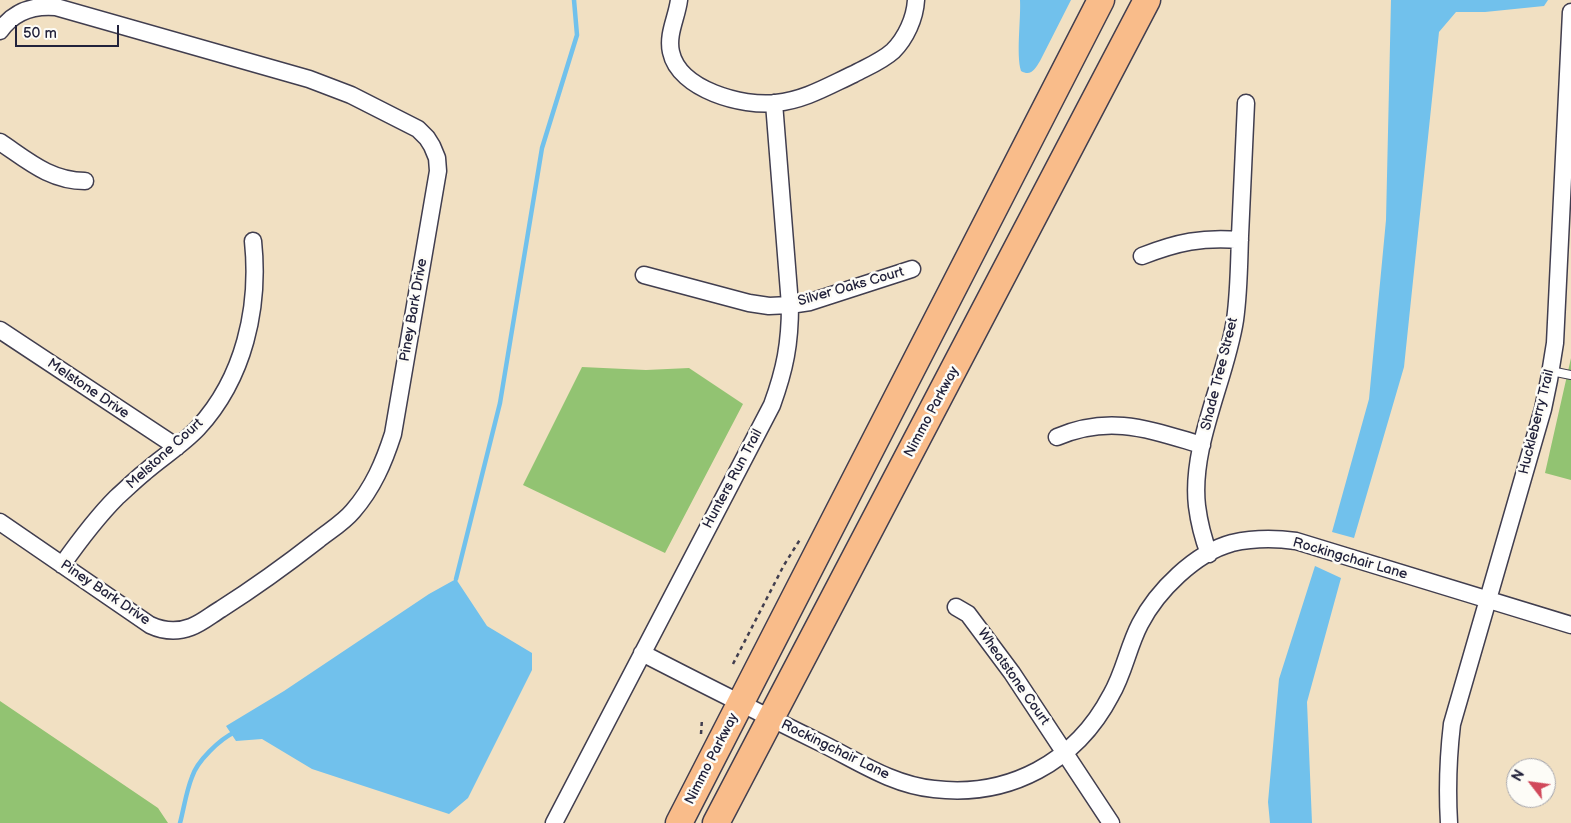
<!DOCTYPE html>
<html>
<head>
<meta charset="utf-8">
<style>
	body { margin:0 }
	#map { position:relative; width:1571px; height:823px; overflow:hidden; background:#f1e0c2; font-family:"Balsamiq Sans",sans-serif }
	canvas { display:block }
	.north { position:absolute; left:1506px; top:758px; width:50px; height:50px; box-sizing:border-box; background:#fdfcf7; border:1px solid #a5a5ac; border-radius:50%; rotate:300deg; font-size:14px; font-weight:700; line-height:20px; text-align:center; color:#22223b }
	.north::after { content:''; display:block; margin:auto; width:18px; height:22px; background:#d1495b; clip-path:polygon(50% 0,100% 100%,50% 72%,0 100%) }
	.scale { position:absolute; left:15px; top:25px; width:104px; height:22px; box-sizing:border-box; border:2px solid #22223b; border-top:0; padding-left:6px; font-size:15px; line-height:18px; white-space:nowrap; color:#22223b; -webkit-text-stroke:4px #fdfcf7; paint-order:stroke }
</style>
</head>
<body>
<div id="map">
<canvas width="1571" height="823"></canvas>
<div class="north">N</div>
<div class="scale">50 m</div>
</div>
<script>
const context = document.querySelector('canvas').getContext('2d');
context.lineJoin = 'round';
function fill(path, color) {
  context.fillStyle = color;
  context.fill(path, 'evenodd');
}
function trace(path, color, width, dash) {
  context.strokeStyle = color;
  context.lineWidth = width;
  context.lineCap = dash ? 'butt' : 'round';
  context.setLineDash(dash || []);
  context.stroke(path);
}
function write(font, color, halo, rows, align = 'center') {
  context.font = font + ' "Balsamiq Sans",sans-serif';
  context.lineWidth = 5;
  context.setLineDash([]);
  context.textBaseline = 'middle';
  context.strokeStyle = halo;
  context.fillStyle = color;
  for (const [text, x, y, turn = 0] of rows) {
    context.save();
    context.translate(x, y);
    context.rotate((+turn || 0) * Math.PI / 180);
    context.textAlign = isNaN(turn) ? turn : align;
    if (halo) context.strokeText(text, 0, 0);
    context.fillText(text, 0, 0);
    context.restore();
  }
}
fill(new Path2D(`
	M1571,358V480L1545,473Z
	M582,367L646,370L689,368L743,404L665,553L523,485Z
	M0,701L158,808L168,823H0Z`), '#92c372');
fill(new Path2D(`
	M1020,0H1071L1040,61C1035,69 1031,77 1021,71C1016,54 1021,20 1020,0Z
	M1391,0H1548L1544,6L1485,12H1456L1439,32L1404,367L1354,538L1332,532L1369,399L1386,220Z
	M1315,566L1341,578L1307,702L1312,823H1270L1268,802L1279,679Z
	M456,579L487,626L532,653V670L468,798L449,814L312,769L262,739L236,741L226,726L284,691L429,594Z`), '#71c1ec');
trace(new Path2D(`
	M456,579L500,403L542,148L577,35L574,0
	M180,823C184,808 186,792 192,777C197,761 220,739 235,732`), '#71c1ec', 4.5);
const service = new Path2D(`
	M1551,371L1571,375`);
const minor = new Path2D(`
	M679,0C677,17 667,34 671,52C679,90 743,107 776,103C805,100 828,86 854,74C867,67 882,61 893,51C906,38 915,18 916,0
	M0,31C13,12 33,5 56,7L309,79L351,95L418,129L427,138L432,146L437,158L438,171L393,434C384,462 373,488 353,511C343,523 329,531 318,540C286,565 254,588 221,609C211,615 202,623 191,627C178,632 163,631 150,625L0,522
	M0,142C27,160 50,181 85,181
	M1142,256C1178,242 1202,237 1240,240
	M644,275L749,303L769,306L790,305L810,302L912,269
	M0,330L177,447
	M1057,437C1111,414 1150,430 1202,445
	M1209,554C1203,538 1199,522 1197,506C1190,446 1226,379 1235,320C1239,292 1239,264 1240,236C1242,192 1244,147 1246,103
	M62,565C79,541 96,518 117,497C126,489 135,480 145,472C162,457 182,445 198,428C244,378 260,308 253,241
	M956,607L968,614L1012,673L1111,823
	M642,653C702,684 762,714 823,744C859,762 893,785 934,789C1009,798 1076,762 1111,695C1124,673 1128,647 1140,624C1157,591 1195,553 1232,543C1254,538 1274,538 1296,541L1571,625
	M554,823L772,405C785,369 790,344 790,305L774,103
	M1449,823C1447,789 1448,758 1452,724L1543,409L1549,380L1555,343L1571,12`);
const trunk = new Path2D(`
	M679,823L1101,0
	M716,823L1147,0`);
trace(service, '#413e4f', 10);
trace(minor, '#413e4f', 19);
trace(trunk, '#413e4f', 29);
trace(new Path2D(`
	M733,664L784,565L801,538
	M701,734L702,719`), '#413e4f', 2.5, [4, 4]);
trace(service, '#fff', 8);
trace(minor, '#fff', 16);
trace(trunk, '#f9bc8a', 26);
write('14px', '#22223b', '#fdfcf7', [
	["Silver Oaks Court",851,287,-16],
	["Piney Bark Drive",414,310,-80],
	["Shade Tree Street",1220,374,-76],
	["Melstone Drive",88,389,34],
	["Nimmo Parkway",932,412,-62],
	["Huckleberry Trail",1537,422,-76],
	["Melstone Court",165,454,-42],
	["Hunters Run Trail",733,479,-62],
	["Rockingchair Lane",1350,559,16],
	["Piney Bark Drive",105,593,34],
	["Wheatstone Court",1013,677,55],
	["Rockingchair Lane",835,750,26],
	["Nimmo Parkway",712,759,-63]
]);
</script>
</body>
</html>
